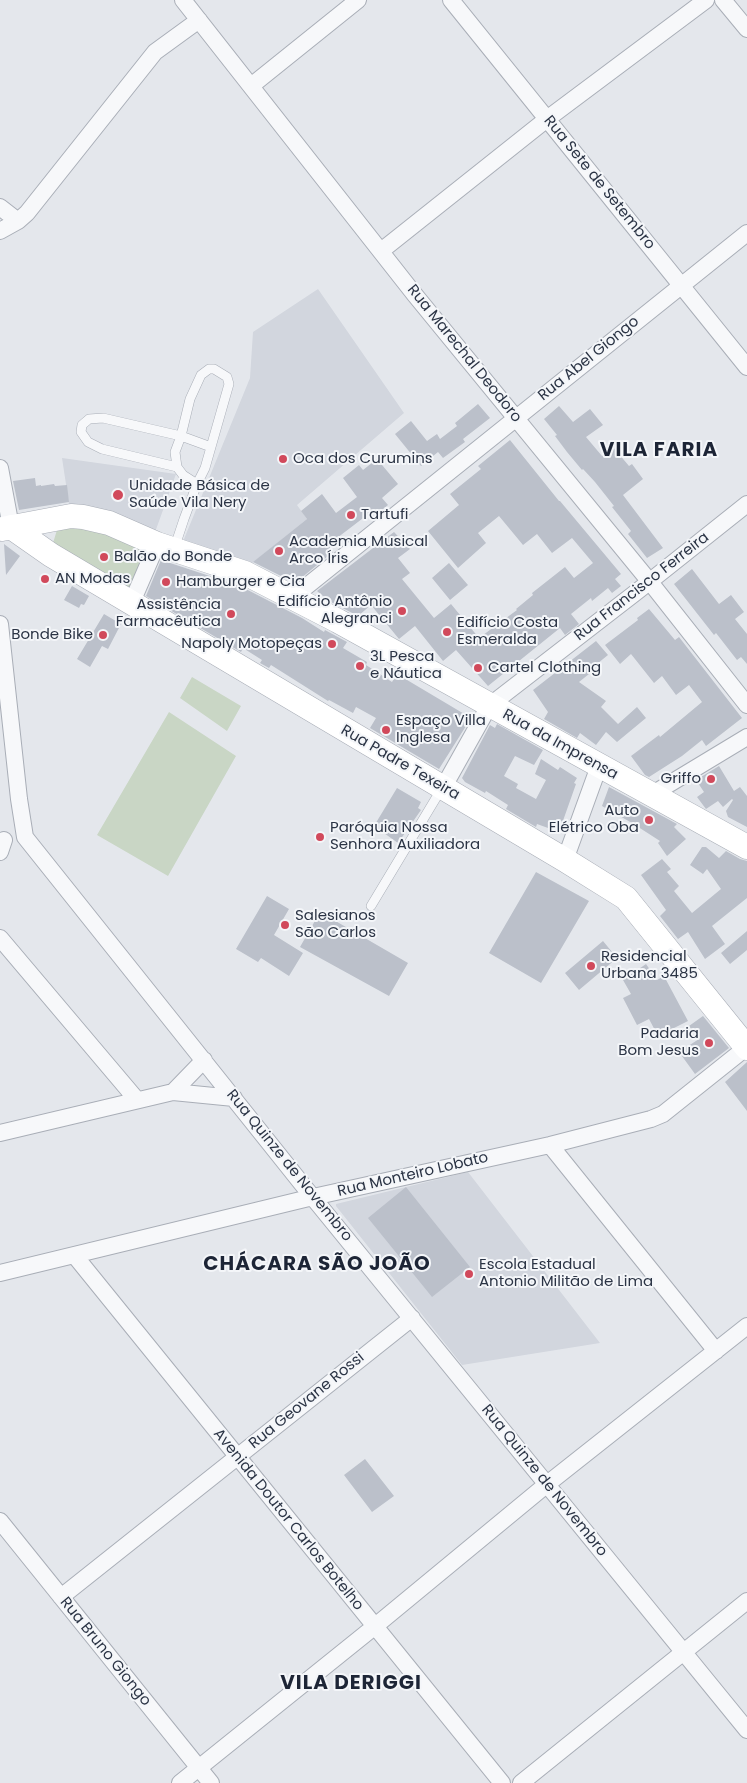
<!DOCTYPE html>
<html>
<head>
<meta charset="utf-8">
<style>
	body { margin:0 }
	canvas { display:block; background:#e4e7ec }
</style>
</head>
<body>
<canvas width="747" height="1783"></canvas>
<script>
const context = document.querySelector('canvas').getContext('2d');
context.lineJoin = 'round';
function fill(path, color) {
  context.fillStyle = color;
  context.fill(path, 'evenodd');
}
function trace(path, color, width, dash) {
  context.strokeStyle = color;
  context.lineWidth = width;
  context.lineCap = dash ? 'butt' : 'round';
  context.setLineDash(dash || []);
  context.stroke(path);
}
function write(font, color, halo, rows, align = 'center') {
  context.font = font + ' Poppins,sans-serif';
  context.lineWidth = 4;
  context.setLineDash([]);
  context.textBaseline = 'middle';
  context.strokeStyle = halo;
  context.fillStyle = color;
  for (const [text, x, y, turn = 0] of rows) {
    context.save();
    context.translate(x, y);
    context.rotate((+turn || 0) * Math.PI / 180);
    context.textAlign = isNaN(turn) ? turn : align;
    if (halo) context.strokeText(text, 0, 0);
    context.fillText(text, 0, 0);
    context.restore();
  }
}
fill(new Path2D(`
	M318,289L404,413L297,505L307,519L251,564L182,544L250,378L253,332Z
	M62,458L176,474L154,535L69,504Z
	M468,1172L600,1343L462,1365L336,1206V1204Z`), '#d2d6de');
fill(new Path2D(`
	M69,520L152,546L130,588L53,543L57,530Z
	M192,677L241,706L227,731L180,698Z
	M169,712L236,756L168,876L97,835Z`), '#c9d6c5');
fill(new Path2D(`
	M478,404L490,418L463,439L465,442L443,458L438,452L421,466L395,434L411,421L427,441L437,434L440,439L457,426L455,423Z
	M559,406L573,422L590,409L603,425L586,437L602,456L613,447L629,466L632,464L643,479L623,495L663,548L647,558L628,534L631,531L612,507L614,506L595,482L583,469L582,470L567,452L555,436L557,435L544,419Z
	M510,440L559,501H560L621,574L615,579L621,586L612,593L608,588L592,601L591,598L571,614L579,624L565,635L560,628L488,686L456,650L443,661L415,626L399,639L371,605L358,616L329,601L317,591L394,532L410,549L398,558L410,573L402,579L434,618L451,604L479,638L517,610L516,609L533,595L532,593L565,567L574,578L593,563L572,538L552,553L537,534L523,545L499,516L478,533L486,543L458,568L428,531L459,505L450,494L481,469L478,466Z
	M377,459L398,484L382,498L388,505L378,513L375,509L337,538L329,546L333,552L295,583L253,562L307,519L301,511L322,494L336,513L357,497L343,478L359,465L363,470Z
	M35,478L36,486L41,485V486L54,484L55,486L67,485L69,502L19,510L13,481Z
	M4,544L20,556L6,575Z
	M161,560L240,586L302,618L324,632L325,630L347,642L343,648L367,662L366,665L392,682L397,674L471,718L439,769L370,728L376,718L356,707L353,713L329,700L328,701L271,665L269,668L260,663L262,660L243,648L241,652L146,596Z
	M449,563L468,585L450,600L432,578Z
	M692,569L719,604L731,595L744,612L735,619L747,634V664L741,657L737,660L716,633L714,635L674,584Z
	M72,586L89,596L84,605L81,604L79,608L64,600Z
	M649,609L675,640L679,637L742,718L706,746L702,740L682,756L649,777L645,775L631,756L659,735L660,737L702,702L689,685L676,695L662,676L654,683L631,654L620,664L605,645L638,620L637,618Z
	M104,614L121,624L108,649L102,646L90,667L77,659Z
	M596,641L608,655L587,672L589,674L579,682L606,701L601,707L618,724L637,707L646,718L617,742L606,732L596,745L580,733L577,738L544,719L548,712L533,690Z
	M497,724L543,750L534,765L515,756L504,776L518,784L516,788L536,799L546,780L535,774L541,759L558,770L560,767L577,778L574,783L576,784L559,832L537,824L536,827L506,809L508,805L486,791L485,793L465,782L462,778L490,725L495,728Z
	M719,766L734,791L740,787L747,796V827L728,817L726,811L733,800L732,799L723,807L718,801L706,809L697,797L704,792L696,780Z
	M609,787L677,824L674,827L686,839L667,856L658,843L660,841L632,823L602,806Z
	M397,788L421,802L418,808L421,810L398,843L374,826Z
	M702,847H706L719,858L726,851L740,859L747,861V898L712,926L725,944L705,959L688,932L678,939L660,916L666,910L641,875L662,859L671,869L667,872L679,886L674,891L692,913L721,889L707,869L703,874L690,865Z
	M536,872L589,901L541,983L489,953Z
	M267,896L289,909L274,935L303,953L289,976L261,958L258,962L236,949Z
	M320,912L408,963L389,996L300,947Z
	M747,931V950L730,964L721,953Z
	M603,941L617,958L579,990L565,973Z
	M646,964L657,980L664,976L688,1021L658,1036L649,1019L637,1025L623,998L631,994L623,980Z
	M703,1016L729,1048L695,1074L679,1052L699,1039L689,1026Z
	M747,1062V1111L725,1082Z
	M406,1187L470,1267L432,1297L368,1218Z
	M365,1459L394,1496L372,1512L344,1475Z`), '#bbc0ca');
const lane = new Path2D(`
	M177,467L102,449L88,442L81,432L82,425L89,419L103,418L181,436L211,447
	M174,549L184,519L197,484L183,475L177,467L175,452L181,436L190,399L201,375L209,369H214L227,377L229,384L205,468L197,484
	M371,906L442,788`);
const street = new Path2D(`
	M183,0L415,295L650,582L747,705
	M451,0L747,367
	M723,0L747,29
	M251,86L358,0
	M0,207L18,221
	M0,231L18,221L27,213L155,52L199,20
	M381,251L547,119L706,0
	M0,468L11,527
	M292,598L747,233
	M132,602L157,544
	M0,624L19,799L25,837L306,1189L747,1730
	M443,788L489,706L639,590L747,504
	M651,795L747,737
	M0,852L4,840
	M565,860L599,766
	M0,938L137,1100
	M173,1092L204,1060
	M0,1133L173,1092L234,1098
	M550,1145L716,1351
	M75,1256L502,1783
	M0,1273L313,1197L550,1145L651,1119L663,1114L747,1047
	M0,1521L211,1783
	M61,1597L412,1318
	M180,1783L374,1627L546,1485L747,1326
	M521,1783L747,1601`);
const secondary = new Path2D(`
	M11,527L51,555L565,860L626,898L747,1048
	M2,529L71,516L83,517L109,523L157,544L245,573L338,621L747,847`);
trace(lane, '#a9aeb7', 10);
trace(street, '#a9aeb7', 18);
trace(secondary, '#a9aeb7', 25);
trace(lane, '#f7f8fa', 9);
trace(street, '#f7f8fa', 16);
trace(secondary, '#fff', 24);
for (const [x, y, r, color] of [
	[283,459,5,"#d1495b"],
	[118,495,6,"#d1495b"],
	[351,515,5,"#d1495b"],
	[279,551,5,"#d1495b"],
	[104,557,5,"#d1495b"],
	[45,579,5,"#d1495b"],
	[166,582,5,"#d1495b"],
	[402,611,5,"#d1495b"],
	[231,614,5,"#d1495b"],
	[447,632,5,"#d1495b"],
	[103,635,5,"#d1495b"],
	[332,644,5,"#d1495b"],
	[360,666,5,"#d1495b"],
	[478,668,5,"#d1495b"],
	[386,730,5,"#d1495b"],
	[711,779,5,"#d1495b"],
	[649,820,5,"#d1495b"],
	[320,837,5,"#d1495b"],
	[285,925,5,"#d1495b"],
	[591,966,5,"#d1495b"],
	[709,1043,5,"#d1495b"],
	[469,1274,5,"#d1495b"]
]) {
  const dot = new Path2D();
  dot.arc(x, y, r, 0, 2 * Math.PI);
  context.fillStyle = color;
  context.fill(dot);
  trace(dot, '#f4f6f9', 2);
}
write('15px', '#2b3445', '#f4f6f9', [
	["Rua Sete de Setembro",599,183,51],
	["Rua Marechal Deodoro",464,354,51],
	["Rua Abel Giongo",589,359,-39],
	["Rua Francisco Ferreira",642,587,-38],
	["Rua da Imprensa",560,745,29],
	["Rua Padre Texeira",400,763,30],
	["Rua Quinze de Novembro",289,1166,51],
	["Rua Monteiro Lobato",413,1175,-13],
	["Rua Geovane Rossi",307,1401,-39],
	["Rua Quinze de Novembro",544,1481,51],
	["Avenida Doutor Carlos Botelho",288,1520,51],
	["Rua Bruno Giongo",105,1652,51]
]);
write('15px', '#2b3445', '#f4f6f9', [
	["Oca dos Curumins",293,459],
	["Unidade Básica de",129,486],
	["Saúde Vila Nery",129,503],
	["Tartufi",361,515],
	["Academia Musical",289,542],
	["Arco Íris",289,559],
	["Balão do Bonde",114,557],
	["AN Modas",55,579],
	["Hamburger e Cia",176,582],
	["Edifício Antônio",392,602,"right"],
	["Alegranci",392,619,"right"],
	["Assistência",221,605,"right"],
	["Farmacêutica",221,622,"right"],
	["Edifício Costa",457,623],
	["Esmeralda",457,640],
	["Bonde Bike",93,635,"right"],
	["Napoly Motopeças",322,644,"right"],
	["3L Pesca",370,657],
	["e Náutica",370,674],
	["Cartel Clothing",488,668],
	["Espaço Villa",396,721],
	["Inglesa",396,738],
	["Griffo",701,779,"right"],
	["Auto",639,811,"right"],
	["Elétrico Oba",639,828,"right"],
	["Paróquia Nossa",330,828],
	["Senhora Auxiliadora",330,845],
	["Salesianos",295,916],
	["São Carlos",295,933],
	["Residencial",601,957],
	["Urbana 3485",601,974],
	["Padaria",699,1034,"right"],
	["Bom Jesus",699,1051,"right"],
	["Escola Estadual",479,1265],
	["Antonio Militão de Lima",479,1282]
], 'left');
context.letterSpacing = '1px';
write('bold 20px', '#1d2536', '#f4f6f9', [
	["VILA FARIA",659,451],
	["CHÁCARA SÃO JOÃO",317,1265],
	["VILA DERIGGI",351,1684]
]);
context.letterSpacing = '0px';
</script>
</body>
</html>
